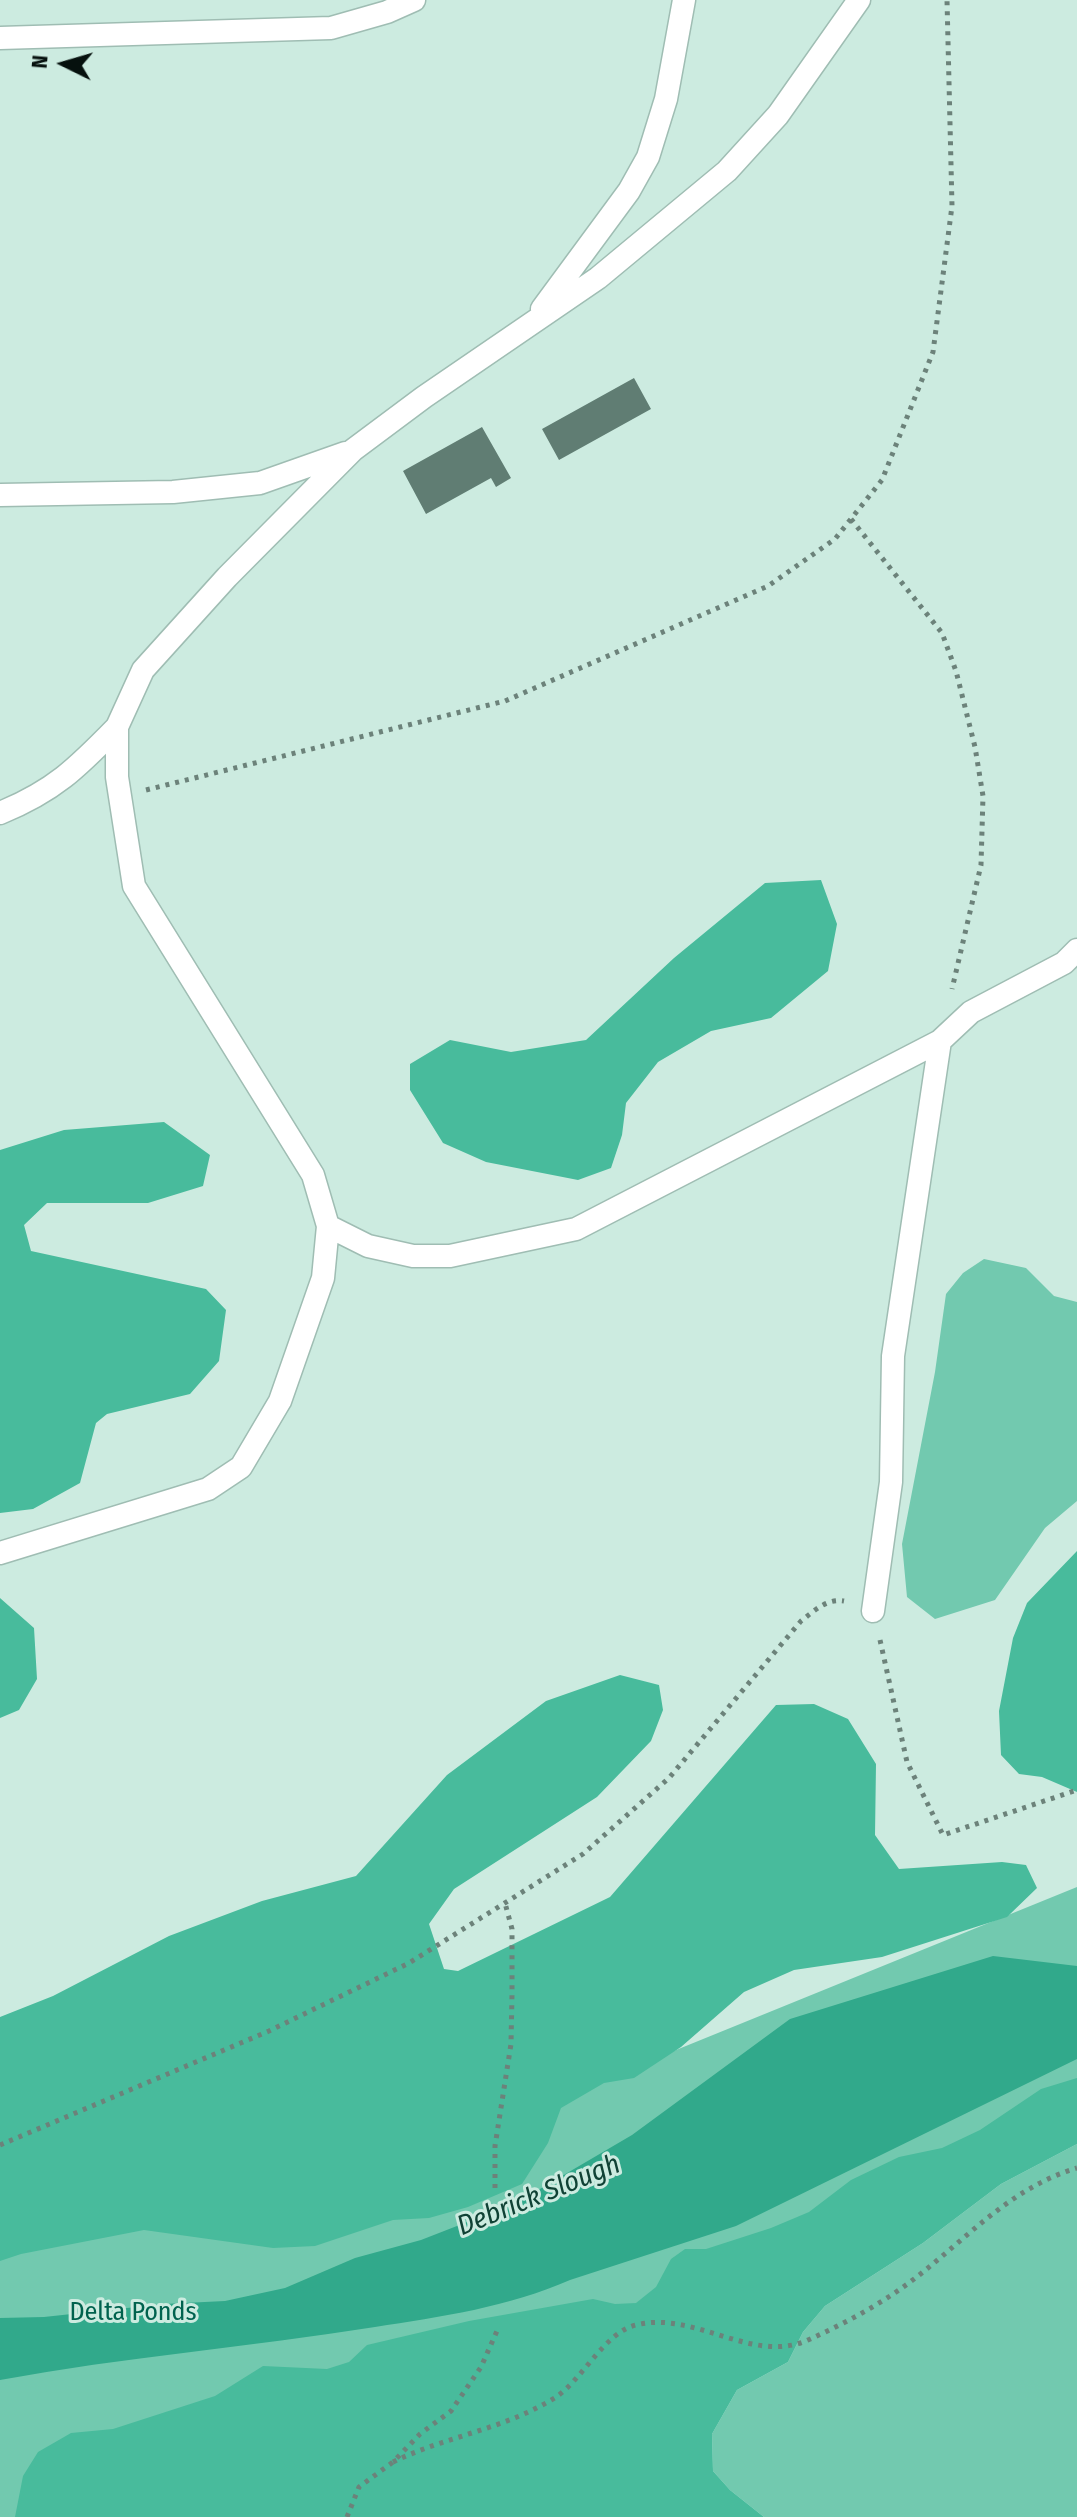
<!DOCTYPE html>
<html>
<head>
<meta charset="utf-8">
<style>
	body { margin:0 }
	#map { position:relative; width:1077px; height:2517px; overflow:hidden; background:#ccebe0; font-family:"Fira Sans Condensed",sans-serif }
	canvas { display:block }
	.north { position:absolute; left:24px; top:24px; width:80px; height:80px; -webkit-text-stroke:6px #ccebe0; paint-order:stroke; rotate:275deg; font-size:22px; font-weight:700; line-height:32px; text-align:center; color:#06110e }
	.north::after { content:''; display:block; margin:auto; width:28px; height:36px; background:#06110e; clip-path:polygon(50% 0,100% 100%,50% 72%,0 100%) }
</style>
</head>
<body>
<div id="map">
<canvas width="1077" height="2517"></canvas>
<div class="north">N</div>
</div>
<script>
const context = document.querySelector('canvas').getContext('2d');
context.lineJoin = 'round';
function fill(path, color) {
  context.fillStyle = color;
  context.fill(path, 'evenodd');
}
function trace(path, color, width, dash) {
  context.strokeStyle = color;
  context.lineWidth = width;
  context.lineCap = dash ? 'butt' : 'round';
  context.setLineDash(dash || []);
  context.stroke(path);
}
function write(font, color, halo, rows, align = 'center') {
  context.font = font + ' "Fira Sans Condensed",sans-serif';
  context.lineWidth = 6;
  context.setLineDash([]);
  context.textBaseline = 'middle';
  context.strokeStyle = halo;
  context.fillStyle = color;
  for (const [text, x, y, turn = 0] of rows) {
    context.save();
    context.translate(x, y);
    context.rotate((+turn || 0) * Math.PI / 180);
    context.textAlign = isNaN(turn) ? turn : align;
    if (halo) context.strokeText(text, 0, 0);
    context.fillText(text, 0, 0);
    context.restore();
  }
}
fill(new Path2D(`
	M984,1259L1026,1268L1054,1296L1077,1302V1501L1045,1528L995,1600L935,1619L907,1597L902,1544L935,1372L946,1294L963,1273Z
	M1077,1887V2098L755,2268L174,2440L102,2517H0V2195L435,2148Z
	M1077,2144V2517H764L730,2490L713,2471L712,2434L737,2390L788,2362L803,2332L825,2306L923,2243L1001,2184Z`), '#72c9af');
fill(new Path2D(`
	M821,880L837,924L828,971L771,1018L711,1031L658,1062L626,1103L622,1135L611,1168L578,1180L486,1162L443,1143L410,1090V1064L450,1040L511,1052L586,1040L674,958L765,883Z
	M164,1122L210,1155L203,1186L148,1203H47L24,1225L31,1251L206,1289L226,1310L219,1361L190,1394L107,1414L96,1423L80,1483L33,1509L0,1513V1150L64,1130Z
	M1077,1551V1792L1042,1777L1019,1774L1001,1755L999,1711L1013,1638L1027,1603Z
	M0,1598L34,1628L37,1679L19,1710L0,1718Z
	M620,1675L659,1685L663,1710L651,1741L597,1797L454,1889L429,1924L444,1969L458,1971L610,1897L776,1705L814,1704L848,1719L876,1764L875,1835L899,1869L1002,1862L1026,1865L1037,1888L1007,1917L882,1957L794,1970L744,1992L681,2047L634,2078L604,2083L561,2108L548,2143L522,2184L468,2207L429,2218L393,2220L315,2246L273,2248L144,2230L21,2254L0,2261V2017L53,1996L169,1936L262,1901L356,1876L447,1775L546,1701Z
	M1077,2078V2144L1001,2184L923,2243L825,2306L803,2332L788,2362L737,2390L712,2434L713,2471L730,2490L764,2517H15L23,2476L38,2452L71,2433L113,2429L215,2396L263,2366L327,2369L349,2362L367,2345L469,2321L593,2299L615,2304L636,2303L656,2287L671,2259L685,2249H706L771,2228L809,2212L851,2180L899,2157L942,2148L980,2130L1041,2089Z`), '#48bb9c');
fill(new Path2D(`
	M993,1956L1077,1966V2059L736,2226L570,2280C509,2307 440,2317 375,2327C250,2347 124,2357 0,2380V2318L44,2317L164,2304L225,2301L285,2288L355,2258L421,2240L516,2203L632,2135L790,2019Z`), '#31a98b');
fill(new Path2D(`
	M634,378L651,409L559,460L542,429Z
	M482,427L511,478L496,487L491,478L426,514L403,471Z`), '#607d73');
const service = new Path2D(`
	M0,38L331,28L387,12L414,0
	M542,309L629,191L648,157L666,99L684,0
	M0,495L173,492L260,483L345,453
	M0,813C54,791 77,768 117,727
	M328,1226L368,1246L413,1256H450L576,1229L940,1041
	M0,1553L208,1489L241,1467L280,1401L323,1278L328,1226L313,1175L134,886L117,777V727L143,670L227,577L353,450L424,397L598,278L727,171L778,115L859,0
	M873,1611L891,1482L893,1356L940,1041L971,1012L1064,963L1077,950`);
trace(service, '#9fbdb3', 25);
trace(new Path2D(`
	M851,519L942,633L956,671L975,747L983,796L981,865L952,989
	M146,790L505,701L768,586L835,539L882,480L933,352L952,206L947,0
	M880,1640L907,1762L943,1835L1077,1790
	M0,2145L269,2031L409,1963L583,1854L669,1778L801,1621C814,1611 827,1598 844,1601
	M495,2188V2146L511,2044L512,1994V1929L505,1903
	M393,2462C446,2436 506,2429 556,2397C582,2380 605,2332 636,2325C695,2310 752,2365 808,2340C839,2326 870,2310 899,2290C958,2249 1005,2189 1077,2168
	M347,2517L359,2487L393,2462L420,2434L451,2411L481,2367L497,2331`), '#6c827a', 5, [4, 6]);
trace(service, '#fff', 22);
write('26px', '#00624e', '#ccebe0', [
	["Delta Ponds",133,2313]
]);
write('italic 28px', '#104235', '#ccebe0', [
	["Debrick Slough",539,2196,-22]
]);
</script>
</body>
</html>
